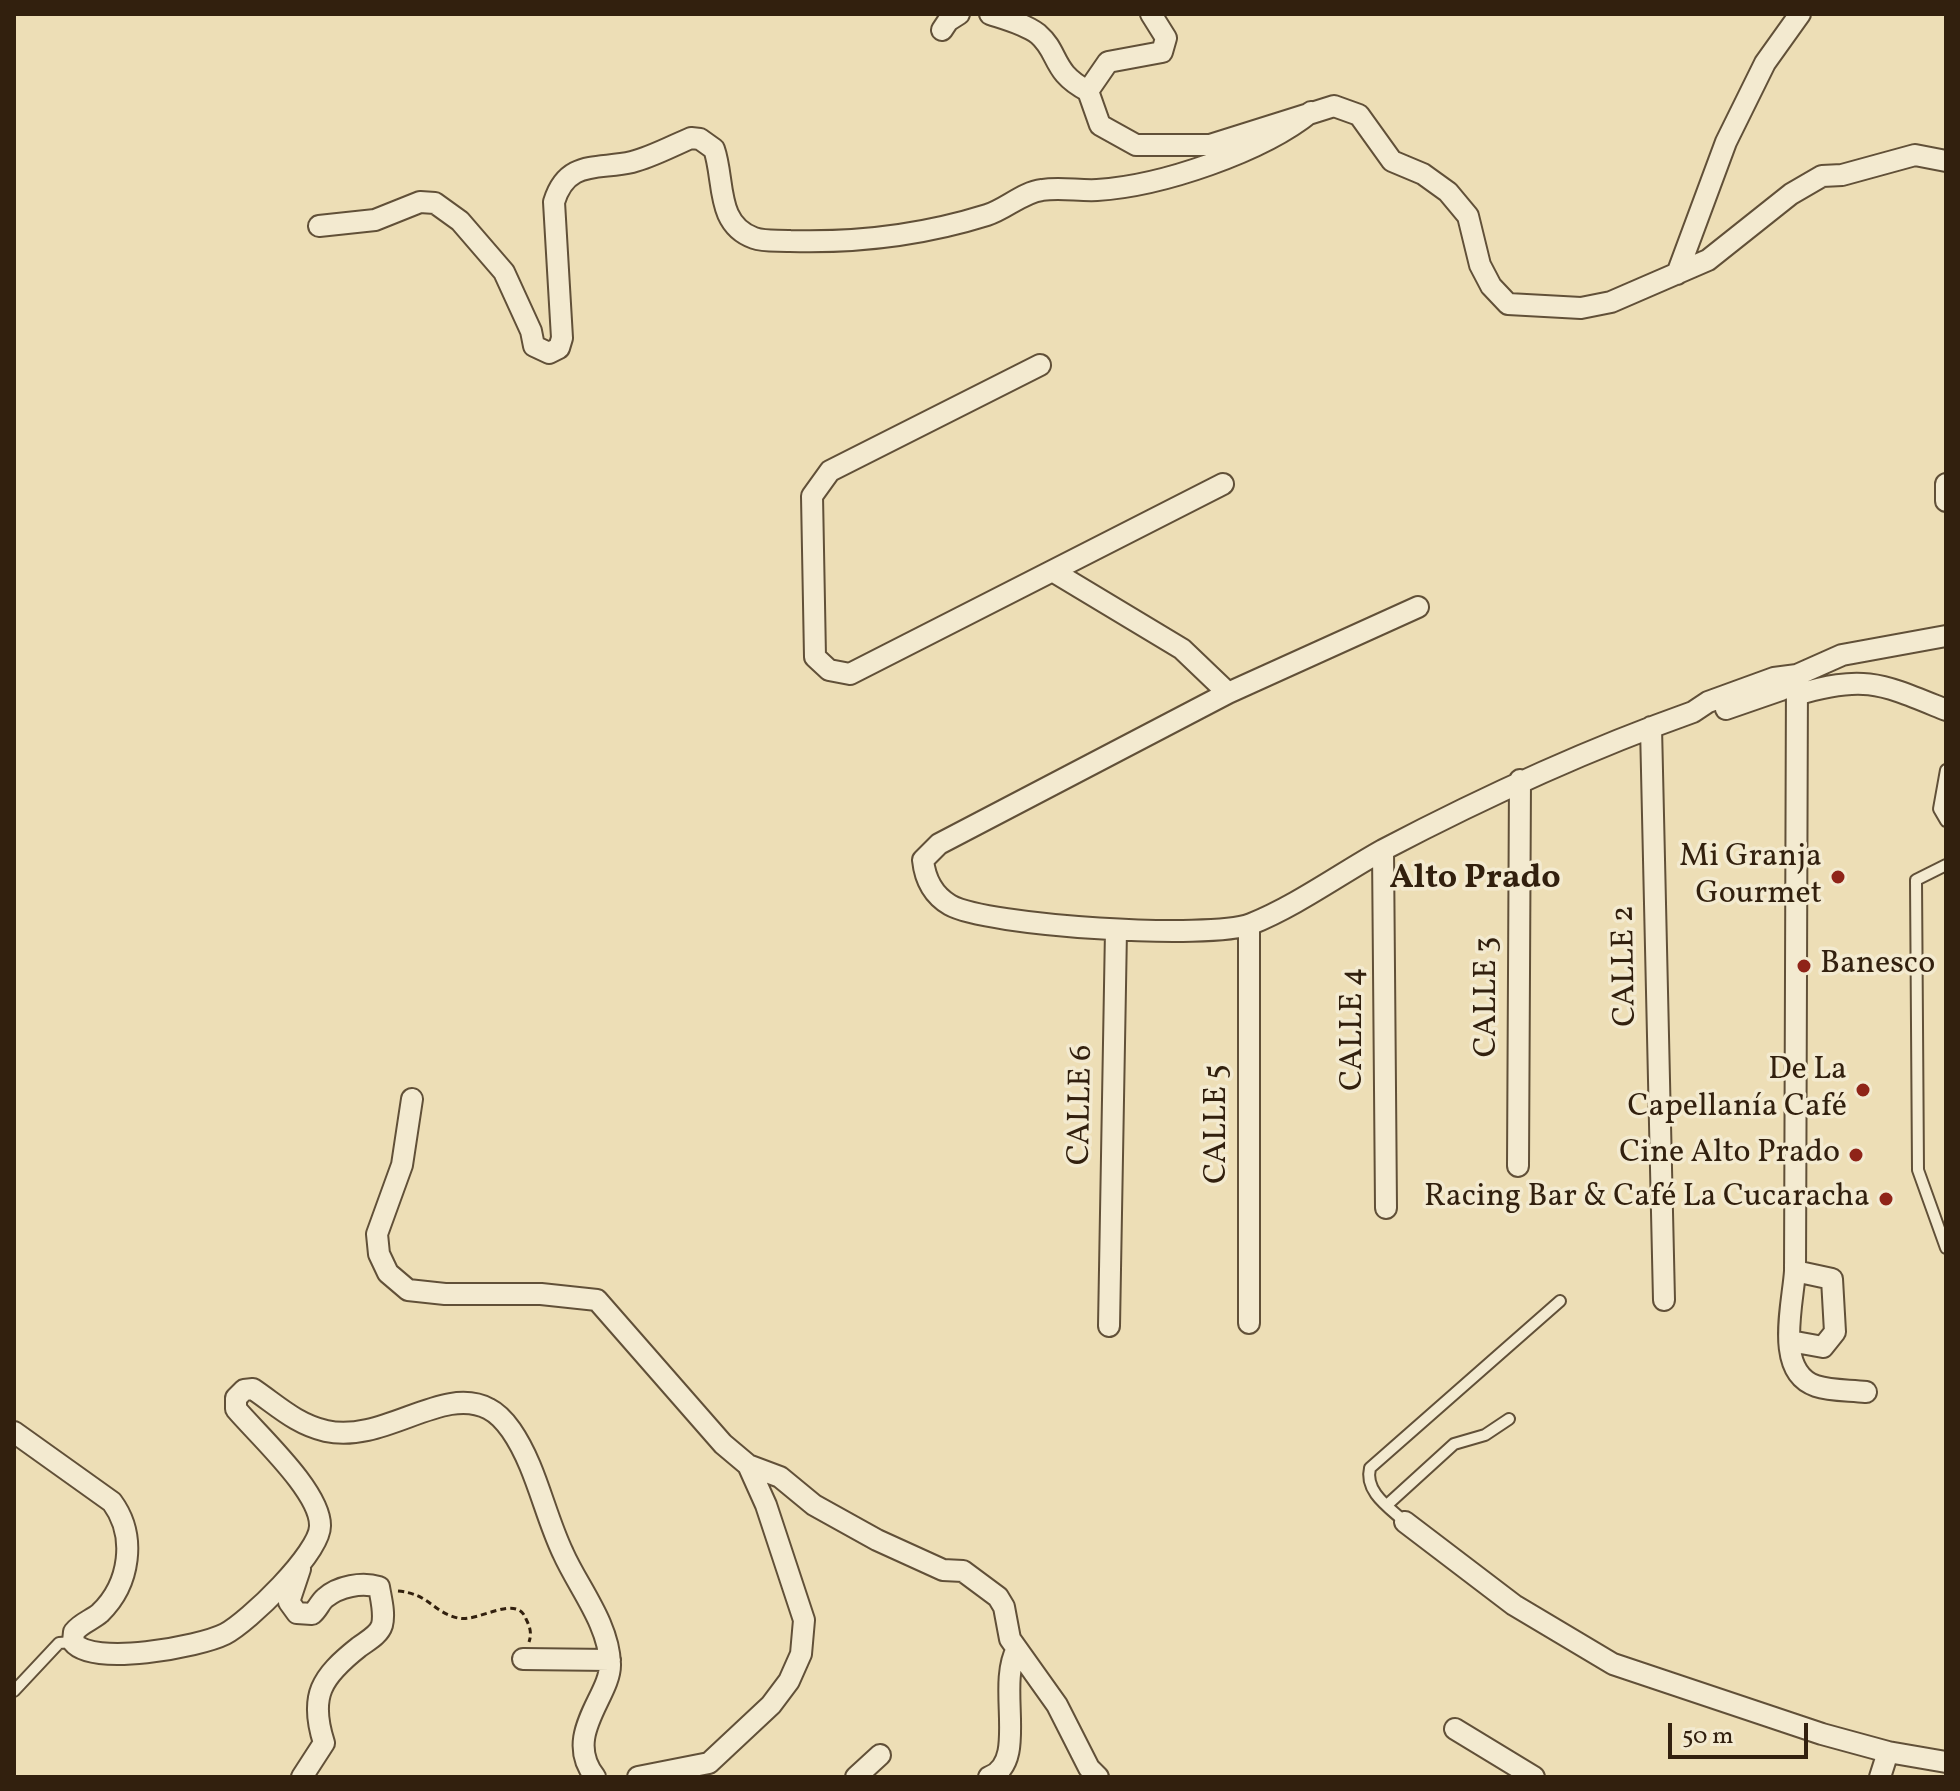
<!DOCTYPE html>
<html>
<head>
<meta charset="utf-8">
<style>
	body { margin:0 }
	#map { position:relative; width:1960px; height:1791px; overflow:hidden; background:#eddeb6; font-family:Vollkorn,serif }
	canvas { display:block }
	.frame { position:absolute; inset:0; border:16px solid #32200e; pointer-events:none }
	.scale { position:absolute; left:1668px; top:1723px; width:140px; height:36px; box-sizing:border-box; border:4px solid #32200e; border-top:0; padding-left:10px; font-size:24px; line-height:28px; white-space:nowrap; color:#32200e; -webkit-text-stroke:6px #f3ead0; paint-order:stroke }
</style>
</head>
<body>
<div id="map">
<canvas width="1960" height="1791"></canvas>
<div class="frame"></div>
<div class="scale">50 m</div>
</div>
<script>
const context = document.querySelector('canvas').getContext('2d');
context.lineJoin = 'round';
function trace(path, color, width, dash) {
  context.strokeStyle = color;
  context.lineWidth = width;
  context.lineCap = dash ? 'butt' : 'round';
  context.setLineDash(dash || []);
  context.stroke(path);
}
function write(font, color, halo, rows, align = 'center') {
  context.font = font + ' Vollkorn,serif';
  context.lineWidth = 7;
  context.setLineDash([]);
  context.textBaseline = 'middle';
  context.strokeStyle = halo;
  context.fillStyle = color;
  for (const [text, x, y, turn = 0] of rows) {
    context.save();
    context.translate(x, y);
    context.rotate((+turn || 0) * Math.PI / 180);
    context.textAlign = isNaN(turn) ? turn : align;
    if (halo) context.strokeText(text, 0, 0);
    context.fillText(text, 0, 0);
    context.restore();
  }
}
const lane = new Path2D(`
	M1946,770L1939,809L1946,821
	M1946,865L1916,880L1918,1170L1946,1248
	M1387,1505L1454,1444L1485,1435L1509,1419
	M1405,1522C1390,1508 1364,1492 1370,1468L1560,1301
	M14,1691L59,1643L73,1642`);
const street = new Path2D(`
	M990,14C1005,19 1025,24 1038,34C1060,53 1051,72 1088,91
	M1151,14L1166,38L1162,52L1108,62L1088,91L1100,125L1136,145H1210L1334,106L1359,115L1392,161L1423,174L1448,192L1468,216L1480,265L1491,286L1508,304L1581,308L1611,302L1708,260L1791,194L1822,176L1842,175L1915,155L1946,161
	M942,30L948,21L959,14
	M319,226L375,220L420,202L435,203L460,221L504,272L531,331L534,346L549,353L559,348L562,338L554,202C567,159 598,170 632,162C652,157 672,146 691,138L700,139L714,149C725,180 715,224 754,238C765,242 778,240 790,241C857,243 923,235 987,215C1006,209 1023,192 1042,190C1060,187 1079,191 1097,190C1161,186 1262,152 1311,112
	M1677,274L1726,142L1765,63L1800,14
	M1040,365L830,471L812,496L815,657L829,670L850,674L1223,484
	M1946,484V501
	M1054,572L1182,649L1228,693L939,844L923,860C925,879 933,895 950,905C987,926 1210,940 1251,924C1296,906 1340,874 1383,850C1484,797 1586,750 1693,712L1708,702L1774,678L1797,675L1842,655L1946,636
	M1228,693L1418,607
	M1796,695C1865,674 1882,684 1946,710
	M1726,709L1781,690L1797,675
	M1651,727L1664,1300
	M1383,850L1386,1208
	M1249,925V1323
	M412,1099L402,1165L377,1234L379,1254L388,1273L408,1290L445,1294H541L597,1300L723,1444L748,1465L780,1477L814,1505L877,1540L943,1570L963,1571L998,1597L1004,1607L1010,1639L1057,1705L1089,1768L1098,1777
	M1518,1166L1520,780
	M1795,1271C1793,1304 1774,1372 1816,1386C1831,1391 1850,1390 1866,1392
	M1109,1326L1116,930
	M1790,1341L1823,1347L1835,1332L1832,1279L1795,1271L1797,675
	M14,1432L112,1502C137,1536 130,1584 100,1613C92,1620 81,1623 74,1632L73,1642C92,1667 199,1647 225,1634C248,1622 320,1553 320,1526C321,1492 258,1435 236,1409V1398L244,1390L253,1389C278,1406 296,1424 326,1431C384,1444 443,1384 489,1409C497,1413 506,1423 511,1430C536,1466 544,1513 563,1553C578,1587 609,1624 610,1664C611,1696 562,1735 595,1777
	M1405,1522L1514,1605L1613,1664L1822,1734L1888,1752L1946,1762
	M300,1569L289,1602L297,1613L312,1614C318,1609 320,1602 325,1598C339,1586 362,1582 379,1587C381,1599 385,1613 382,1625C379,1635 367,1641 359,1647C321,1677 309,1696 324,1743L302,1777
	M523,1659L610,1660
	M1455,1729L1534,1777
	M638,1777L709,1763L771,1705L789,1681L801,1654L804,1620L766,1505L748,1465
	M856,1777L880,1755
	M989,1777C1029,1763 996,1686 1017,1649
	M1880,1777L1888,1752`);
trace(lane, '#615038', 14);
trace(street, '#615038', 24);
trace(new Path2D(`
	M398,1591C430,1594 432,1612 458,1618C478,1623 517,1593 526,1619C530,1627 532,1633 529,1642`), '#32200e', 3, [6, 4]);
trace(lane, '#f3ead0', 10);
trace(street, '#f3ead0', 20);
for (const [x, y, r, color] of [
	[1838,877,8,"#8f2418"],
	[1804,966,8,"#8f2418"],
	[1863,1090,8,"#8f2418"],
	[1856,1155,8,"#8f2418"],
	[1886,1199,8,"#8f2418"]
]) {
  const dot = new Path2D();
  dot.arc(x, y, r, 0, 2 * Math.PI);
  context.fillStyle = color;
  context.fill(dot);
  trace(dot, '#f3ead0', 3);
}
write('32px', '#32200e', '#f3ead0', [
	["Mi Granja",1822,859],
	["Gourmet",1822,896],
	["Banesco",1820,966,"left"],
	["De La",1847,1072],
	["Capellanía Café",1847,1109],
	["Cine Alto Prado",1840,1155],
	["Racing Bar & Café La Cucaracha",1870,1199]
], 'right');
write('32px', '#32200e', '#f3ead0', [
	["CALLE 2",1627,966,-91],
	["CALLE 3",1489,997,-90],
	["CALLE 4",1355,1029,-90],
	["CALLE 6",1083,1105,-89],
	["CALLE 5",1219,1124,-90]
]);
write('bold 34px', '#32200e', '#f3ead0', [
	["Alto Prado",1475,881]
]);
</script>
</body>
</html>
